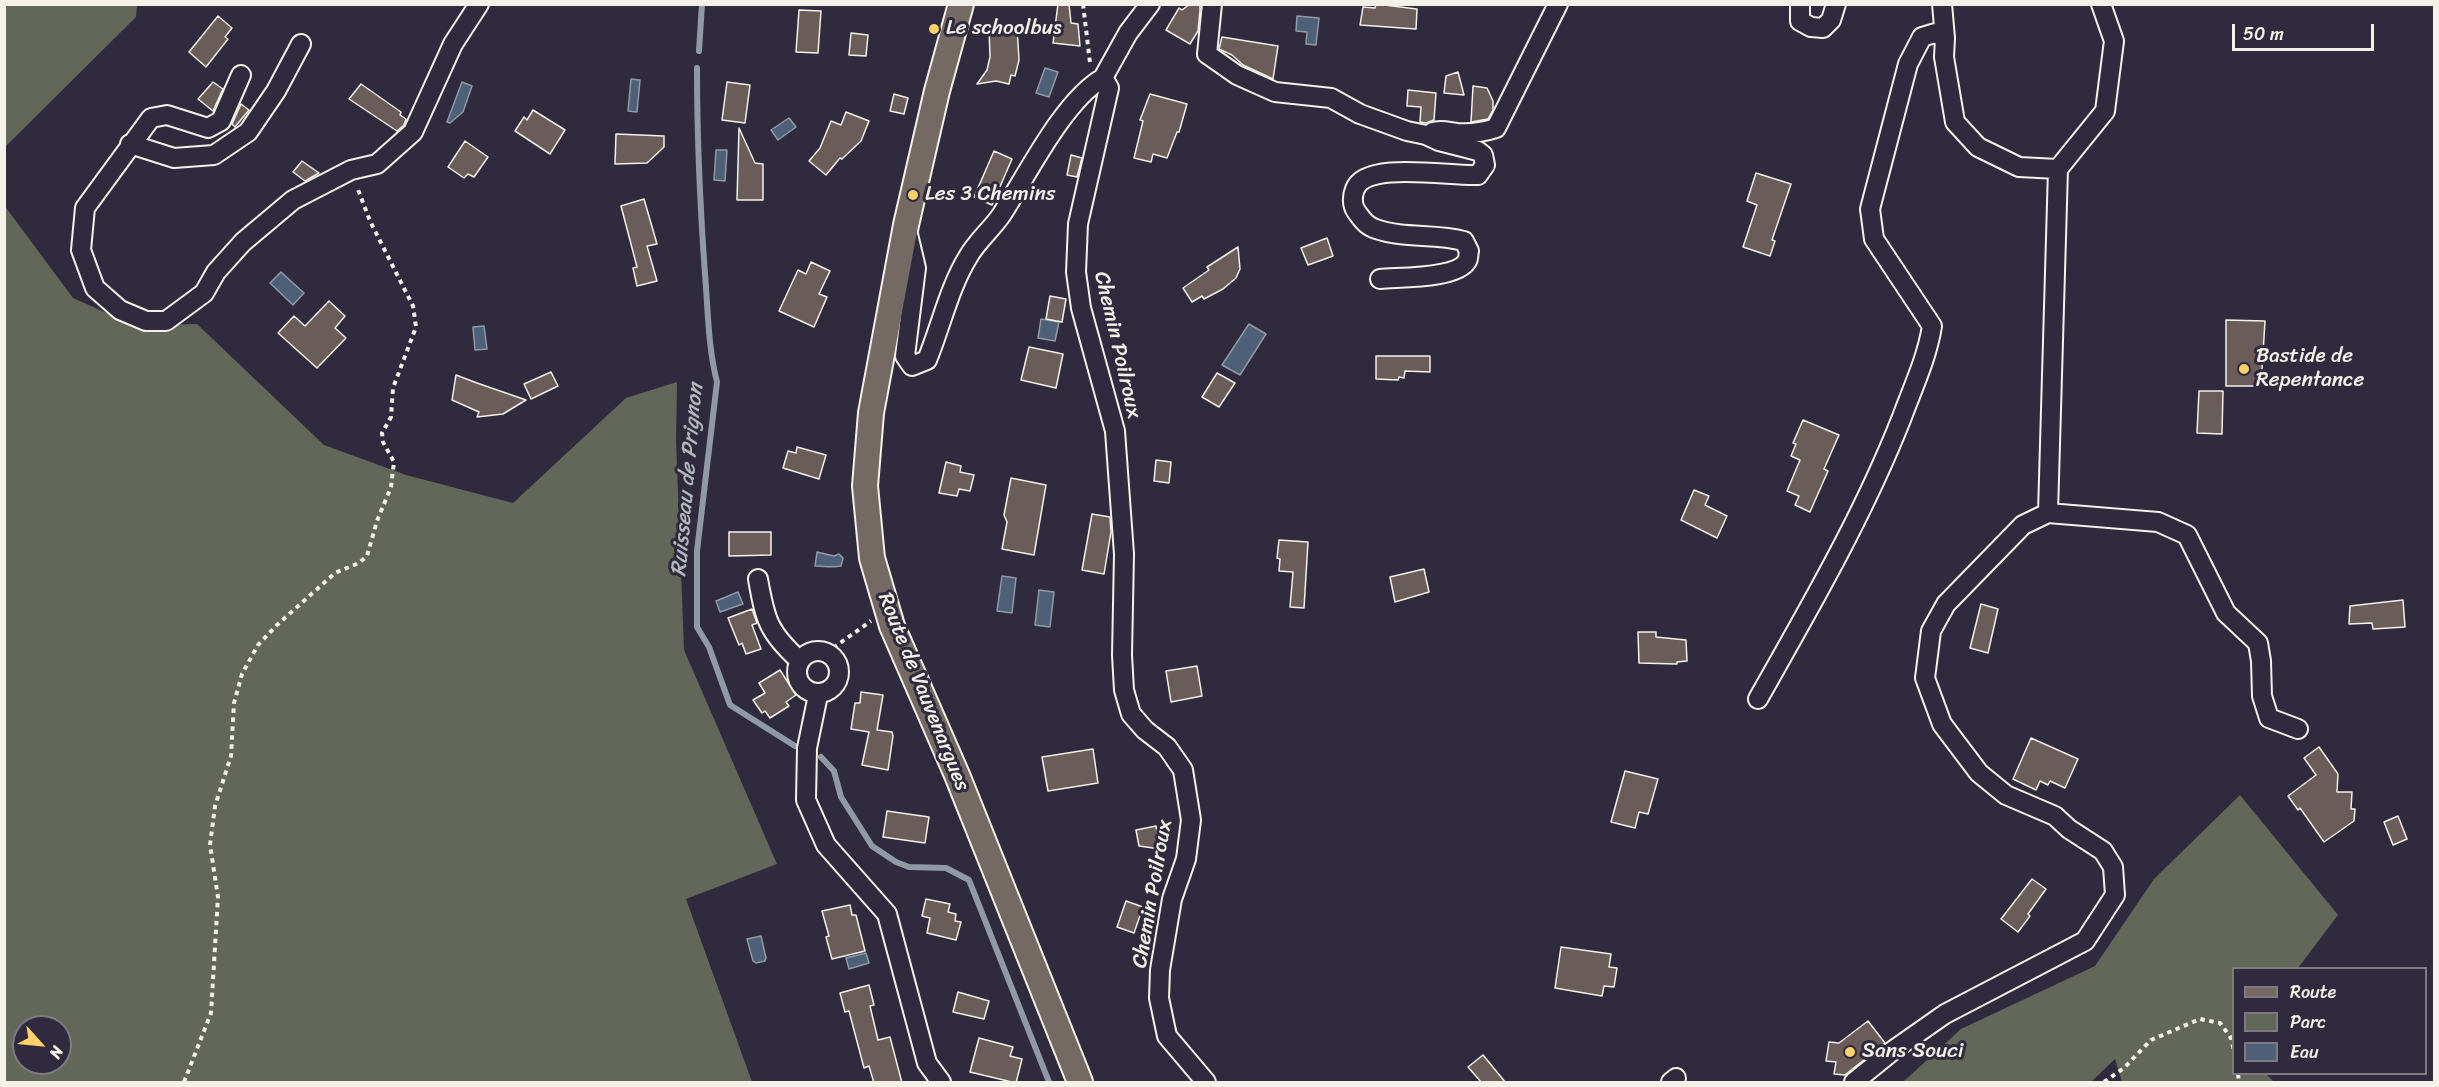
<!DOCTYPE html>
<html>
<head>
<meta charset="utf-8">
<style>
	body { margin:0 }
	#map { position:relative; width:2439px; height:1087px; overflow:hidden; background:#2f2a3d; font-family:Sriracha,sans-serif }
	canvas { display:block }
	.frame { position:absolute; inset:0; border:6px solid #f4f1e8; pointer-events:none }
	.legend { position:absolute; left:2232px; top:967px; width:195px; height:108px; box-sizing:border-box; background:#2f2a3d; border:2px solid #7e7a81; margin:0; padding:8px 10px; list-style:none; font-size:18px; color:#f4f1e8 }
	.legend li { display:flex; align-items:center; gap:12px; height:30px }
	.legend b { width:30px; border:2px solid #7e7a81 }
	.north { position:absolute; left:12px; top:1015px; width:60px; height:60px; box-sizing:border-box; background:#2f2a3d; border:2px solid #7e7a81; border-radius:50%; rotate:117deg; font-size:16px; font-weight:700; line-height:24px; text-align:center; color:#f4f1e8 }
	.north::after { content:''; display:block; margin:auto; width:21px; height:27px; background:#ffd166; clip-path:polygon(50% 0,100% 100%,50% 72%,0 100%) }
	.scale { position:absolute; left:2232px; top:24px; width:142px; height:27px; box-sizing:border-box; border:3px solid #f4f1e8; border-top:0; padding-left:8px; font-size:18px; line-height:21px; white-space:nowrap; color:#f4f1e8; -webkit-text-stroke:4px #2f2a3d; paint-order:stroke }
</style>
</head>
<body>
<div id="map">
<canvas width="2439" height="1087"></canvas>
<div class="frame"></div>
<ul class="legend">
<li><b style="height:8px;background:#756964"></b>Route</li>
<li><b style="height:16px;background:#63675a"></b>Parc</li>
<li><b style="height:16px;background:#4d6078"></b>Eau</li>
</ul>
<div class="north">N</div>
<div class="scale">50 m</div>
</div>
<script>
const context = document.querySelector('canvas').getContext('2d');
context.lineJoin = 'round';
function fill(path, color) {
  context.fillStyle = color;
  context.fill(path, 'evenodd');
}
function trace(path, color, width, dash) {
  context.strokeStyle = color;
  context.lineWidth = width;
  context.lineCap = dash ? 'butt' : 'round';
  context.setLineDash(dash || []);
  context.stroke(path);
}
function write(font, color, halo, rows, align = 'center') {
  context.font = font + ' Sriracha,sans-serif';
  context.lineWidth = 6;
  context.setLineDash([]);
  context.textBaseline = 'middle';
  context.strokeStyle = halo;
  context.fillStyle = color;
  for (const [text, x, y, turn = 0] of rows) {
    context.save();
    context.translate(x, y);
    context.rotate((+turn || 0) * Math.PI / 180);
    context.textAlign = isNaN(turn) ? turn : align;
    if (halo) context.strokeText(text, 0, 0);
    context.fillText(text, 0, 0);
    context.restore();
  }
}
fill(new Path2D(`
	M5,4L137,5L136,17L5,147Z
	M4,205L73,298L136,326L197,324L324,445L406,475L513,503L626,398L677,382L676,440L684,650L777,864L686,899L752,1082H5ZM24,1027H60V1063H24Z
	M2240,795L2338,915L2298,968H2234V1074H2266L2274,1082H2122L2115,1059L2091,1082H1903L1961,1029L2095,966L2154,879Z`), '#63675a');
const water = new Path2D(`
	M1297,16L1319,18L1316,45L1306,44L1307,32L1296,31Z
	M1045,68L1058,72L1049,97L1036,93Z
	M631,79L640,80L637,112L628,111Z
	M462,82L472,86L463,112L450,123L447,122Z
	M789,118L796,127L778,140L771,130Z
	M716,150H727L725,181L714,180Z
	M281,272L304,293L293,305L270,283Z
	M1041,319L1059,322L1055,341L1038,338Z
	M1249,324L1266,334L1240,375L1222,365Z
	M484,326L487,349L475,350L473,327Z
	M817,552L834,556L839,554L843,558L841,566C833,568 824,566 815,566Z
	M1002,576L1016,578L1012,613L997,611Z
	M1039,590L1054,592L1050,627L1035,625Z
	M738,592L743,604L720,612L716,601Z
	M761,936L766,958L765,961L756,963L753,961L747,939Z
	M866,953L869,963L849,969L846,958Z`);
fill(water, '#4d6078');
trace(water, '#909aa5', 1.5);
trace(new Path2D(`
	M699,51L702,4
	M697,68C697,137 700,205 705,274C708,310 708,347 717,382L697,551V627L709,647L730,705L795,746
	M821,757L834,771L841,797L872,846L896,862L909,867L946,868L969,880L1049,1082`), '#909aa5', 6);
const building = new Path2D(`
	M1058,4H1069L1071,23L1078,24L1080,46L1053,43Z
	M1190,4H1200V10L1198,31L1190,44L1166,30L1179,8L1182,10Z
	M1376,4L1417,9L1416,29L1360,25L1363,7L1375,8Z
	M799,10L821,11L818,53L796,52Z
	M218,16L232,28L225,37L228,39L206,67L189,52Z
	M1017,27L1019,60L1015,76L1011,75L1009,84L996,81L977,84L987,70L990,57L989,28Z
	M851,33L868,35L866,56L849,55Z
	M1222,37L1278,46L1273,79L1243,65L1232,55L1219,49Z
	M1458,72L1464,95L1444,93L1446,76Z
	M213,82L223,89L213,111L198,99Z
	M727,82L750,85L745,123L722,120Z
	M361,84L401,112L400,115L406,119L404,125L397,131L349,99Z
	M1473,86L1487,88L1493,101V110L1488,119L1471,122Z
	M1408,90L1436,93L1434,120L1426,123L1420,122L1421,107L1407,106Z
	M894,94L908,98L904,114L890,111Z
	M1150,94L1187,104L1179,132H1177L1167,158L1153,154L1151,162L1134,158L1143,121L1140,120Z
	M241,104L249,110L235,127L232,124Z
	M533,110L565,130L550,154L515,131L524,117L527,120Z
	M846,112L869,121L861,141L842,159L840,158L826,175L809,161L820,148L831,121L841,125Z
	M739,128L755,163L763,164V200H737Z
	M616,134L664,136V147L647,163L615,164Z
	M465,141L488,157L474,177L468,174L464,178L448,167Z
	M994,151L1012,159L992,205L974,197Z
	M1071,155L1082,158L1077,177L1067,175Z
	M302,161L319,173L305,181L293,172Z
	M1756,173L1791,184L1772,240L1775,241L1770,256L1743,247L1757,205L1747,201Z
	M644,199L657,244L647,246L657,281L637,286L633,268L637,267L621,206Z
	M1327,238L1333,256L1308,265L1301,248Z
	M1238,247L1240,269L1236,278L1223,289L1204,299L1202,296L1192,302L1183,288L1209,270L1207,267Z
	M811,262L830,271L819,294L827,297L814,327L779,311L798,270L806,274Z
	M1050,296L1066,299L1062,322L1046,319Z
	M329,301L345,316L335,328L346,338L317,368L278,333L294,316L305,326Z
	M2226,320L2265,321L2261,386H2226Z
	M1029,347L1063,354L1056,388L1021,380Z
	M1376,356H1430V372L1405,371L1404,378L1399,377L1398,380L1376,379Z
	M551,372L558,386L531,399L524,384Z
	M1217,373L1235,383L1219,407L1202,397Z
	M456,375L477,383L526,400L503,414L477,417L479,412L452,400Z
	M2199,391H2223L2222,434L2197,433Z
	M1803,420L1839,435L1824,469L1828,471L1810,512L1795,505L1799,496L1787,491L1800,460L1791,456L1796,444L1793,443Z
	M797,447L826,455L819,479L783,468L788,451L796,453Z
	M1156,460L1171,462L1169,483L1154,481Z
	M946,462L961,466L960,472L974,475L970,491L959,489L957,496L939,493Z
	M1011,478L1046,485L1034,555L1002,549L1007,522L1004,515Z
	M1694,490L1709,496L1705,505L1727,516L1717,538L1681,520Z
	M1092,514L1110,517L1111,532L1104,574L1082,570Z
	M729,532H771V555L729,556Z
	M1279,540L1308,542L1304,608L1290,607L1293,572L1279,571L1280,559L1277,558Z
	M1424,569L1429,592L1395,602L1390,577Z
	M2403,600L2405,627L2373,629L2372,623L2349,624L2350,606Z
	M1981,604L1998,609L1988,653L1970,648Z
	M752,609L757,623L752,625L761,649L746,654L742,643L739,645L728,618Z
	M1638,632H1656V637L1686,640L1687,661L1677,662V664L1639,663Z
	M1197,666L1202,696L1171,702L1166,671Z
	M780,670L796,695L786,702L789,706L770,718L765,711L762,713L753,700L765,693L759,683Z
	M861,692L883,695L877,730L892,732L893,736L888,770L862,765L869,732L851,729L855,703H860Z
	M2031,738L2078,759L2065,788L2050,781L2048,785L2040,781L2036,790L2013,779Z
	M2319,747L2338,774L2337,792H2352L2351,809H2355L2354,821L2324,842L2300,808L2298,810L2288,796L2316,775L2304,758Z
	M1093,749L1098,783L1048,791L1042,757Z
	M1625,771L1658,779L1648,814L1639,812L1635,828L1611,822Z
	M887,811L929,817L925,843L883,837Z
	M2398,816L2407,839L2393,845L2384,822Z
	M1156,826L1160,849L1139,846L1136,830Z
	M2032,879L2046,889L2028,914L2030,916L2018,932L2001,919Z
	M926,899L950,904L948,912L956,914L955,921L961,922L956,940L927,933L930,918L922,916Z
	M1126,901L1143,907L1134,933L1117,927Z
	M850,905L852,915H856L865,951L832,959L826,937L829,936L822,911Z
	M1561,947L1611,954L1609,967L1617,968L1614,987L1604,986L1602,996L1555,988Z
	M869,985L874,1005L870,1006L878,1040L890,1037L902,1083H874L869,1066L864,1068L849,1011L845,1012L840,993Z
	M958,992L989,1001L984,1019L953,1012Z
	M1868,1021L1885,1043L1845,1075L1834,1074L1836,1062L1826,1061L1829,1042L1839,1043Z
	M979,1038L1013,1047L1010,1056L1022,1059L1016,1083L970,1072Z
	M1483,1055L1506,1083H1482L1468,1067Z`);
fill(building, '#6a5d59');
trace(building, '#f4f1e8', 1.5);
const minor = new Path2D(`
	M1212,4L1207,54L1237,75L1275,92L1331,98L1360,114L1407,131L1426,135L1439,141L1478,151L1483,155L1485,165L1478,175C1452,177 1366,160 1355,189C1352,196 1352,205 1356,211C1362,219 1366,226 1376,229C1404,239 1435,233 1464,241L1469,251C1468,254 1469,258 1467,261C1457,279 1399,277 1380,279
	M1800,4V21L1811,27L1823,28L1831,20L1836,4
	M1942,4L1945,38
	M241,75L221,121L208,128L167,115L151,118L85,208L81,250L95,288L120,310L146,321H166L204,293L216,272L243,242L293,200L351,170L377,164L413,132L453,44L479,4
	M1103,78L1128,33L1150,4
	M1433,132C1441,129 1449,132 1457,133C1471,134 1484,132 1496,128L1558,4
	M130,144L174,158L214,155L248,132L276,91L301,44
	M907,230L916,268L905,356L912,366L927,360C941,326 949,288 968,257C977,241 992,229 1002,214C1027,175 1064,100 1103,78L1109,88L1078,224L1076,272L1081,308L1115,431L1124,554L1122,655L1124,690L1131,714L1145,730L1167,747L1183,770L1191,820L1186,859L1172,899L1160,970L1159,998L1167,1036L1206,1082
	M2048,513L2058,169
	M758,579C765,619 768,632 799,660
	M797 672a21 21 0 1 1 42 0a21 21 0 1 1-42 0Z
	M818,695L807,748L806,800L826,845L887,914L927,1063L941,1082
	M1758,699C1810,607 1863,516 1902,417C1913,387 1927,358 1932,326L1874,239L1870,209L1908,64L1922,37L1935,33L1945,38L1944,57L1955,122L1978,147L2019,167L2058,169L2105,111L2114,41L2101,4
	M1671,1082L1676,1078
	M1854,1082L1895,1049L1945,1014L2085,941L2115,895L2113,867L2103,851L2069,829L2055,816L2006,795L1979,773L1942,724L1925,678L1931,631L1946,604L2023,525L2048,513L2158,522L2187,535L2226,613L2258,643L2261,661L2262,696L2269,718L2298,729`);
const major = new Path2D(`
	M961,4L937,91L906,225L871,413L865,486L872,558L892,626L957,775L1080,1082`);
trace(minor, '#f4f1e8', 22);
trace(major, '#f4f1e8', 28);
trace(new Path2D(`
	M1083,4L1090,63
	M826,653L871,621
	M2238,1074L2239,1082
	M184,1082L211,1013L218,897L210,845L215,806L231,756L234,703L242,674L258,645L277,625L335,573L359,563L367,556L377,521L391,487L394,462L383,442L382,433L391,417L393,388L416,327L413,306L370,221L357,187
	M2104,1082L2124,1068L2151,1040L2200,1019L2220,1023L2231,1038L2234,1051`), '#f4f1e8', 4, [4.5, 4.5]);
trace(minor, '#2f2a3d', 18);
trace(major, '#756964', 24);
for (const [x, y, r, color] of [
	[934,29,6,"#ffd166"],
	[913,195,6,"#ffd166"],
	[2244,369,6,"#ffd166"],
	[1850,1052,6,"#ffd166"]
]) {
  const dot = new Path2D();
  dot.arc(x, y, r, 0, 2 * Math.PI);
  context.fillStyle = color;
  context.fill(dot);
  trace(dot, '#2f2a3d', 2);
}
write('21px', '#f4f1e8', '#2f2a3d', [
	["Le schoolbus",946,29],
	["Les 3 Chemins",925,195],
	["Bastide de",2256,357],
	["Repentance",2256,381],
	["Sans Souci",1862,1052]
], 'left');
write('21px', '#f4f1e8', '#2f2a3d', [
	["Chemin Poilroux",1117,345,77],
	["Route de Vauvenargues",923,692,68],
	["Chemin Poilroux",1153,894,-80]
]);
write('italic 22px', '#b1b7bb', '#2f2a3d', [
	["Ruisseau de Prignon",688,480,-85]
]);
</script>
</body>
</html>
